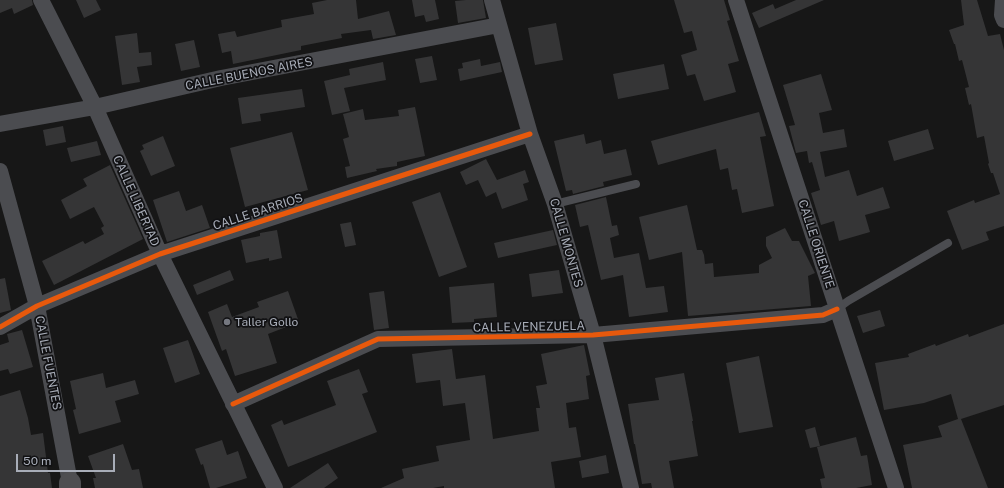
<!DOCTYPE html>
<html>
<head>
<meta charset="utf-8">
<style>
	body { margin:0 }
	#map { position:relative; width:1004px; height:488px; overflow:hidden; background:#171717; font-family:"Public Sans",sans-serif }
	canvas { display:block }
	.scale { position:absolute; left:16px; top:454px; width:99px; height:18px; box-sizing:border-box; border:2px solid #a8adb8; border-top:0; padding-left:5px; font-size:12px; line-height:14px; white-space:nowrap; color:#a8adb8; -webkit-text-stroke:3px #111113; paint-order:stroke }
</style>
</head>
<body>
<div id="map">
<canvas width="1004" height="488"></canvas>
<div class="scale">50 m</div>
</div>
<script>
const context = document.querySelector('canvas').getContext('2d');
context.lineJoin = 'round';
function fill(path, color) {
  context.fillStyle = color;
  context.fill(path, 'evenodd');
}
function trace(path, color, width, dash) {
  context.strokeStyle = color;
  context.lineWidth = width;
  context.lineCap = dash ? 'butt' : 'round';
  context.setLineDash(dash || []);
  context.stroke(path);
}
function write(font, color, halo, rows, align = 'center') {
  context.font = font + ' "Public Sans",sans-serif';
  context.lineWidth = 3.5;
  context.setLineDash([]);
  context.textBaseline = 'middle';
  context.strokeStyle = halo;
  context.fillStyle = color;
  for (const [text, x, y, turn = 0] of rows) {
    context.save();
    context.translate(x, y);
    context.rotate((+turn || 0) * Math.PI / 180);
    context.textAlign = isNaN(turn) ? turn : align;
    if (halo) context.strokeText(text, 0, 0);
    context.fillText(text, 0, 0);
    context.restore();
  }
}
fill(new Path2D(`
	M0,0H32L33,5L14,14L12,8L0,13Z
	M76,0H96L101,10L84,18Z
	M327,0H356L358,19L389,11L396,35L373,39L371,30L341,34L342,38L301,46V50L233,64L231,51L222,53L218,34L235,31L237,37L282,27L281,20L314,14L312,3Z
	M412,0H435L439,19L426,22L424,15L415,17Z
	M466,0H483L486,18L458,23L455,1Z
	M674,0H724L730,20L727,21L739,61L728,64L736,92L704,101L695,74L687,76L681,55L697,50L692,31L684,33Z
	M796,0H824L759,28L752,13L773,4L775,9Z
	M961,0H977L988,36L1000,34L1004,50V226L986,232L989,240L962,250L947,211L974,200L975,203L1000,194L993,173H991L988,164L989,163L984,136L977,138L971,104L969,105L965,88L969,87L962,60L959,61L955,44H954L949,30L964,25Z
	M556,23L563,60L535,65L528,28Z
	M137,33L139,53L151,52L152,65L137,67L140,82L122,85L115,36Z
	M194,40L200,67L181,71L175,44Z
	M432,56L437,80L420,83L415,59Z
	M480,59L481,66L500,62L502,72L460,81L458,69L463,68L462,63Z
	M383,62L386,80L344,88L350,111L332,115L324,81L350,75L349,69Z
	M664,64L669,89L618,99L613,74Z
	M821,74L832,110L819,113L823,133L844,129L847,147L820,152L825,177L849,170L857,196L883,187L890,208L865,215L870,232L839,241L834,221L821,225L811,193L820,190L812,162L809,163L807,151L796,153L789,126L795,125L783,85Z
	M302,89L305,107L260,114L261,121L242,124L238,98Z
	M415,107L425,156L397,162V166L376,169L377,171L347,178L345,167L350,166L343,139L349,137L343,114L363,109L365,120L399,116L398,110Z
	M759,112L766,136L760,137L774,206L742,213L737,189L732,190L728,168L720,170L716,149L658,165L651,141Z
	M63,126L66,142L46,146L43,130Z
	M928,129L934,149L894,161L888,141Z
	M292,132L308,190L245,207L230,148Z
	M584,134L586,144L601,140L604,154L626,149L632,175L603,182L604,186L573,194L572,190L566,191L554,141Z
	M163,136L175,166L151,176L140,151L144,149L142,145Z
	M97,141L101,155L71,162L67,148Z
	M486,159L497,180L525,170L529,182L523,184L528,200L502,209L496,192L486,197L478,180L466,185L460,172Z
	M110,165L143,239L54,285L42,261L83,241L85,244L104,234L101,228L104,226L94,207L70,219L61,200L87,186L83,179Z
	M179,191L186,211L202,205L210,228L167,242L153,200Z
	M440,192L467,267L439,277L412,202Z
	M606,197L612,226L617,225L619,235L610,238L614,258L639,253L646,288L664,286L668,312L629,317L623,275L601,280L588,225L580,227L575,205Z
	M687,205L697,250H702L704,255L705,264L713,263L714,277L759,273V265L772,258L766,246V237L785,228L792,241H799L815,273L808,276L811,306L688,316L682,252L649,260L639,217Z
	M351,222L356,245L345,247L340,224Z
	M277,230L282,258L269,261V258L246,263L241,240L260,236V233Z
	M553,230L557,245L498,258L494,243Z
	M230,270L234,280L197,295L193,285Z
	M559,270L563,293L532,297L529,274Z
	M5,278L11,310L0,313V279Z
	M494,283L497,317L474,319V322L452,323L449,287Z
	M288,291L299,322L268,334L277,363L235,376L226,349L222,351L208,312L227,304L232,317L259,307L257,302Z
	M384,291L389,328L374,330L369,293Z
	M880,310L885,326L863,333L857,316Z
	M1004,324V405L961,419L988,488H912L903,445L942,437L938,426L958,419L951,394L924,403L884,410L875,363L909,357L908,354L935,344L936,346L968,334L969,337Z
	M22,330L33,367L10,374L8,369L0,371V345L9,342L7,334Z
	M188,340L200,374L175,383L163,348Z
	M584,345L590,375L586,376L589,399L566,403L569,428L576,427L581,457L551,462L555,488H444V486L433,488H381L404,478L402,469L439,461L436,446L470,440L465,403L443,406L440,380L416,383L412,354L452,349L456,379L485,375L493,439L539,431L536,408H540L536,386L547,384L541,354Z
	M759,356L773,427L739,433L726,363Z
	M359,369L368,392L362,394L377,432L288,467L271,425L282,420L284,425L336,405L327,381Z
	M103,373L106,388L135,380L139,394L115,401L121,422L79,434L73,410L76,409L70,381Z
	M684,373L693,421H692L698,456L669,461L674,488H652L651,483L642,484L635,444H634L628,404L659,400L655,378Z
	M20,390L28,418L31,435L43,433L48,473H50L52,488H0V396Z
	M815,427L820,446L810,448L805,430Z
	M856,437L861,456L867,455L872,485L856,488H822L820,479L825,478L817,447Z
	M222,440L227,455L238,451L247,478L216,488H210L203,464L201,465L195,449Z
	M123,444L132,470L139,469L143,488H95L93,478H96L88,456Z
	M606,455L609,473L582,478L579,461Z
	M328,463L338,478L324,488H290Z`), '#353536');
trace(new Path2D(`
	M555,204L636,184
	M837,309L848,301L948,243`), '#4b4c50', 8);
trace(new Path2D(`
	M41,0L95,107L160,254L275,488
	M492,0L530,134L555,204L593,335L631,488
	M736,0L896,488
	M1003,0L1002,15L1004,20
	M0,124L95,107L221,78L499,25
	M0,171L37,306L71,488
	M0,327L37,306L160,254L530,134
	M233,404L378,339L593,335L823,315L837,309`), '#4b4c50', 16);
trace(new Path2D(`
	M70,488V483`), '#4e4e51', 22);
trace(new Path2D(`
	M0,327L37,306L160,254L530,134
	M233,404L378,339L593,335L823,315L837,309`), '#e8590c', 5);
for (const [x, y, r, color] of [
	[227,322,4,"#757880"]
]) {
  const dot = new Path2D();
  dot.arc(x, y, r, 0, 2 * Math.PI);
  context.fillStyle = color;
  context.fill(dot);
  trace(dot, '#111113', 1.5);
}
write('12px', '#a8adb8', '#111113', [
	["CALLE BUENOS AIRES",249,74,-11],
	["CALLE LIBERTAD",136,201,66],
	["CALLE BARRIOS",258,212,-18],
	["CALLE MONTES",566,243,74],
	["CALLE ORIENTE",816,244,72],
	["CALLE VENEZUELA",529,327,-1],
	["CALLE FUENTES",48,363,79]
]);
write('12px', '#a8adb8', '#111113', [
	["Taller Gollo",235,322]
], 'left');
</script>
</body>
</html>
